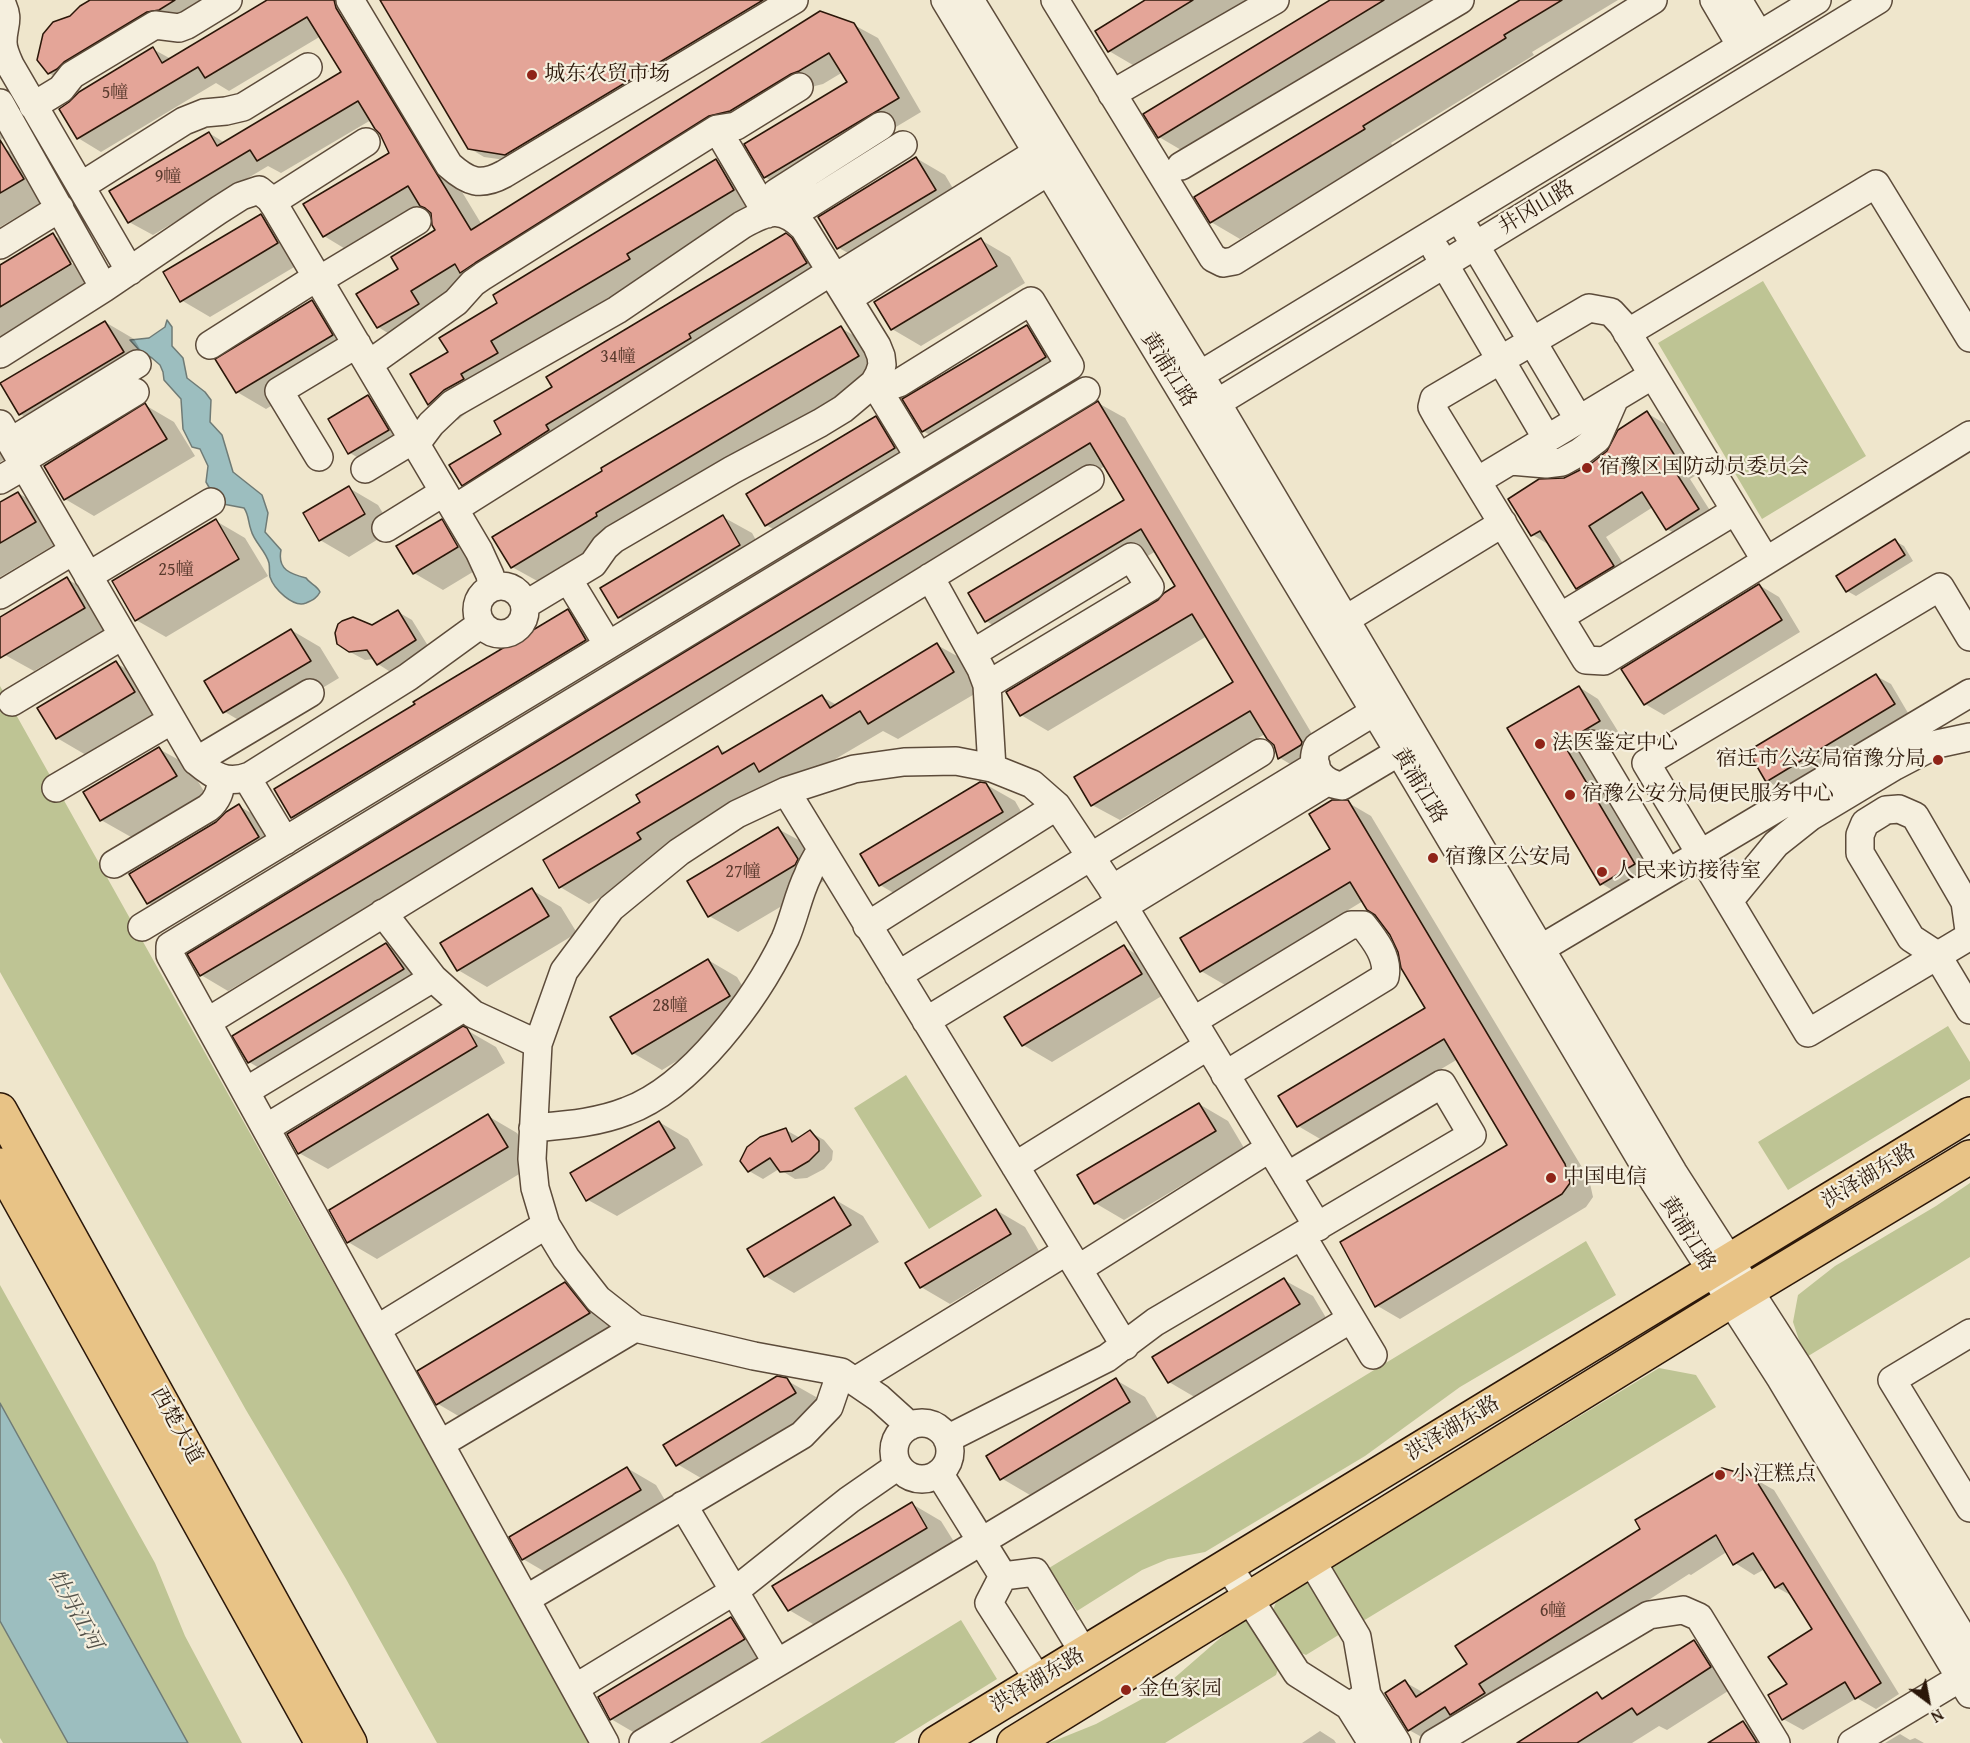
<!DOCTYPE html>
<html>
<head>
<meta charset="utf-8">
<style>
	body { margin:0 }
	#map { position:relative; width:1970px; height:1743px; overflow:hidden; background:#efe6cc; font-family:"Gentium Book Plus",serif }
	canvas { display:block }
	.north { position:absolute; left:1898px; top:1671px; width:60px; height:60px; -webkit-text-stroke:4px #f5efde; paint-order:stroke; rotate:148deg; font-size:16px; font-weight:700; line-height:24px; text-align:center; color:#2b1709 }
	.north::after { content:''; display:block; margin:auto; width:21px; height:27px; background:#2b1709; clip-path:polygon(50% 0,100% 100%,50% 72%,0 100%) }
</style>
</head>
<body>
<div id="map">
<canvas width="1970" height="1743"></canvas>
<div class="north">N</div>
</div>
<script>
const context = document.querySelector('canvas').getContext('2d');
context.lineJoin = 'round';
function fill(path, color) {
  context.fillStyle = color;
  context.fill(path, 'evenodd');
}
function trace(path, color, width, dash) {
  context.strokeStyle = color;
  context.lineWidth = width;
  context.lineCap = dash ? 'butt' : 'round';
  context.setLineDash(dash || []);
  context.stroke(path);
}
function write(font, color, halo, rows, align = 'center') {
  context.font = font + ' "Gentium Book Plus","Noto Serif SC",serif';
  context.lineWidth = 4.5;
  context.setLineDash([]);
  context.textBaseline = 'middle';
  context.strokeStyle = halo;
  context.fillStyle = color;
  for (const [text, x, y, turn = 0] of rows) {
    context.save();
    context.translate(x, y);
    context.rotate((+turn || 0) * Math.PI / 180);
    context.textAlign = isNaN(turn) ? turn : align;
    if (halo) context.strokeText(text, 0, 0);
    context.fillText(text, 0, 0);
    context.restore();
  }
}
fill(new Path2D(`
	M1763,281L1866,456L1762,519L1658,343Z
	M0,686L591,1743H437L346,1579L246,1410L0,972Z
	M1948,1026L1970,1062V1079L1788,1190L1758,1142Z
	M906,1075L982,1196L929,1229L854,1108Z
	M1970,1183V1257L1805,1358L1793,1322L1798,1295L1835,1266L1936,1206Z
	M1586,1241L1616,1295L1460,1387L1365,1456L1205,1552L1168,1559L1142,1570L1077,1611L1049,1568Z
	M0,1285L155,1563L185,1636L242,1743H188L0,1403Z
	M1659,1368L1696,1375L1716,1407L1363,1621L1331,1567Z
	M1307,1582H1315L1345,1631L1306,1655L1299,1652L1273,1610L1278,1597Z
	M961,1620L997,1679L894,1743H760Z
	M1241,1620L1256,1622L1280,1663L1276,1675L1165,1743H1049L1096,1724L1164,1687Z
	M0,1621L68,1743H3L0,1738Z`), '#bec494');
const water = new Path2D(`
	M167,320L172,327V346L183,358L187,378L205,392L211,400L210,422L222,435L233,472L262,495L268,513L265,532L281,550C277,570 291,574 306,578C310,584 317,585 320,592C317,598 313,600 306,603C293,608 274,589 270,577C269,573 270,568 269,563C266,551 254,542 251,530C248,522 249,515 244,508L223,504L217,501L206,482L208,466L200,449L192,447L183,429L181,399L164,380L163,372L160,365L152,358L140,351L130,340L149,338L165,327Z
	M0,1403L188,1743H68L0,1621Z`);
fill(water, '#9cbebf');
trace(water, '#6f7b76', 1.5);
fill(new Path2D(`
	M93,0H221L72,87L49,73L71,18Z
	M270,0H348L360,23L482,225L854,25L878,38L921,112L789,191L765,177L746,144L849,83L843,72L823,84L815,86L754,124L732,128L401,341L378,327L400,270L437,231L432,213L422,205L347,250L324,236L391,154L381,133L371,120L281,173L268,166L153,235L129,222L209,133L225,143L343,73L321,36L229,91L216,83L101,152L78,138L153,49L171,59Z
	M382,0H791L520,162L484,157L469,148Z
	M1148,0H1249L1138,68L1109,51Z
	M1337,0H1440L1188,154L1159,137Z
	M1518,0H1618L1532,52L1534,55L1391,143L1393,146L1240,239L1211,222L1514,5L1513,3Z
	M0,109L16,130L0,140Z
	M4,148L33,165L52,196L0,227V151Z
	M916,158L945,175L964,207L868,264L839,248Z
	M716,161L746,178L762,207L473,407L458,420L430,404L412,375L450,352L499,303Z
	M261,215L290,232L306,260L210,317L181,300Z
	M53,235L82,252L99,281L0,340V308L78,261L77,259L0,305V267Z
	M786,235L815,252L835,280L574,442L577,447L492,501L463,484L504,434L554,388Z
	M981,240L1010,257L1025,283L921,346L892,329Z
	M312,302L341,319L361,352L266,409L237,392Z
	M105,322L134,339L152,369L49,430L20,414Z
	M1027,326L1056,343L1074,374L952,447L923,431Z
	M841,328L870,345L887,373L541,583L512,567Z
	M368,397L397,414L417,446L379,470L350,453Z
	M1098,403L1125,418L1328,761L1307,774L1280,758L1275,744L1265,734L1120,820L1092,805L1235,683L1207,636L1048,731L1021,715L1177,587L1156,551L1013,637L986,621L1126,500L1105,466L228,991L201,975Z
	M145,405L174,422L195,456L94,516L65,499Z
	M1647,413L1665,424L1698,474L1690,479L1716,520L1685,539L1667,529L1653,507L1606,537L1631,576L1595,598L1577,588L1551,546L1533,535L1565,479L1589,467L1608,452Z
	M876,418L905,434L923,465L796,542L766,525Z
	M0,421L17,452L0,462Z
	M349,488L378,505L393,530L349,557L320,540Z
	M18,493L47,510L64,539L0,577V504Z
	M723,517L752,533L768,562L648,634L619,617Z
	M216,521L245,538L268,576L166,637L136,620Z
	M442,521L471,537L486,564L443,590L414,573Z
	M1895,541L1904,546L1913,561L1856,596L1847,591Z
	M67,579L96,596L113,625L34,671L5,655L0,646V619Z
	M1759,585L1779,597L1800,632L1664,715L1645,704Z
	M568,611L597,628L615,657L321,834L292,817L276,790Z
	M398,612L412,620L430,649L392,673L378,664L374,659L365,660L341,647L336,639L372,627Z
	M291,630L320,647L339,678L254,729L225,712Z
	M937,645L966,661L983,689L898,739L883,731L589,904L560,887L642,802L718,748L727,753L822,697L837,705Z
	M116,663L145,680L163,709L86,755L57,738Z
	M1876,676L1891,684L1908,713L1781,789L1767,781Z
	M1579,687L1598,699L1619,733L1582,754L1654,875L1621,895L1602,884L1509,729Z
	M159,749L188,765L205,793L131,837L101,820L85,793Z
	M985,784L1015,801L1031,829L909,902L880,885Z
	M1347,802L1371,816L1589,1179L1593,1197L1586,1207L1400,1319L1376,1305L1509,1146L1458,1059L1322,1140L1298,1126L1427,1008L1391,934L1376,914L1363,901L1225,985L1201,971L1332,849Z
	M239,806L268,823L287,854L177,920L148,903L217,823Z
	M778,829L808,845L826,876L824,881L738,932L709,916Z
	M532,890L561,907L577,933L487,987L458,970Z
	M386,945L416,962L432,986L278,1079L249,1062Z
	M1124,947L1153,964L1170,991L1052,1062L1023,1045Z
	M708,960L737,977L758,1012L662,1070L633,1053Z
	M463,1028L496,1047L505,1063L328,1169L299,1153Z
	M1199,1104L1228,1121L1244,1148L1124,1220L1095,1203Z
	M488,1116L517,1133L536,1164L377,1259L348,1242Z
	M659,1122L688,1139L703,1165L617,1216L588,1200Z
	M786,1130L800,1138L810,1132L824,1140L833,1151L832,1160L824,1169L807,1178L795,1179L779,1169L763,1179L749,1171Z
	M834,1199L863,1216L879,1242L794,1293L765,1276Z
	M996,1210L1025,1227L1039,1251L950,1304L921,1287Z
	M1284,1280L1313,1296L1328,1321L1198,1399L1169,1382Z
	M565,1284L594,1301L618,1330L467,1421L438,1404Z
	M786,1380L816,1397L824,1410L706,1481L677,1464Z
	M1116,1380L1145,1397L1158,1419L1030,1495L1001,1478Z
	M627,1468L656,1485L669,1507L552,1576L523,1559L511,1538Z
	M1753,1478L1774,1490L1899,1694L1876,1709L1857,1698L1803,1730L1783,1719L1789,1685L1814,1630L1794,1597L1776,1587L1765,1569L1754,1575L1735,1563L1728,1551L1691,1575L1689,1574L1429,1741L1409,1730L1405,1682L1424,1693Z
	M912,1504L941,1521L956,1545L818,1627L789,1610Z
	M731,1619L760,1636L773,1656L640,1736L611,1719Z
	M1694,1642L1723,1659L1739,1684L1667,1730L1659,1726L1632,1743H1520L1597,1694L1605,1699Z
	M1744,1723L1773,1739L1775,1743H1711Z
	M1320,1731L1334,1740L1336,1743H1302Z
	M1900,1734L1910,1740L1915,1738L1924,1743H1885Z`), '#0003');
const building = new Path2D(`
	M90,0H175L159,10L147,12L64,62L57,69L48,74L37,60L43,34L53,22L70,16L80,6Z
	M267,0H334L336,8L471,230L820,11L854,23L899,98L764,178L744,144L847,82L829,53L799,71L791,74L730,111L709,116L475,263L460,273L455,264L411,291L419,304L377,328L356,294L398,269L391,257L435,230L432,225L431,213L425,208L420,206L408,186L323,237L303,204L389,153L380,134L375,129L358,101L257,161L250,150L128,223L109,191L209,132L217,146L341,72L307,17L205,78L198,67L77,139L59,109L69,102L79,92L153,47L162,63Z
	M380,0H763L505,155L468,149Z
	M1145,0H1193L1108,52L1095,31Z
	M1330,0H1384L1158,138L1143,114Z
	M1520,0H1562L1504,35L1506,38L1363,126L1365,129L1210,223L1194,197Z
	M0,140L24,179L0,193Z
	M916,157L936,190L837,249L818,217Z
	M716,159L734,190L627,254L630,259L491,341L498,353L461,374L464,379L444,390L428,405L410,374L448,352L439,338L497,303L493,295Z
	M261,214L278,243L180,302L163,272Z
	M53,233L71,264L0,307V265Z
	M786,233L792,238L807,263L689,334L691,338L546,425L549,430L462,486L449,465L501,434L494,421L552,387L546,377Z
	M981,238L997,266L891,330L874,302Z
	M312,300L333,335L236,393L215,359Z
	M105,321L124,352L19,415L0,383Z
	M1027,325L1046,357L922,432L902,399Z
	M841,326L859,356L596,513L597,516L511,568L492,537L602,471L601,468Z
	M368,395L389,430L348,454L328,419Z
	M1098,401L1302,742L1301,745L1278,759L1274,745L1267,739L1250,711L1091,806L1074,777L1233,682L1192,614L1020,716L1006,692L1158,600L1164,593L1175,586L1141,529L985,622L968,593L1124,500L1090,443L554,767L200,976L187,954Z
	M145,403L167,439L64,500L44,466Z
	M1647,411L1680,464L1673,468L1699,509L1666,530L1642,492L1589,526L1614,566L1576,589L1540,531L1531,536L1508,499L1539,479L1564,478L1588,466L1607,451L1618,430Z
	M876,416L895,448L765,526L746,494Z
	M349,486L365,514L319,541L303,513Z
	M18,492L36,522L0,543V502Z
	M723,515L740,545L618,618L600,588Z
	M216,519L239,559L135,621L112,581Z
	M442,519L458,547L413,574L396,546Z
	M1895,539L1905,555L1846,592L1836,576Z
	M67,577L85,608L0,658V617Z
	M1759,584L1782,620L1644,705L1621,669Z
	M568,609L586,640L291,818L274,789L415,704L413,702Z
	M398,610L416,640L377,665L367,650L349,652L337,644L335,633L338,624L342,621L353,617L372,625Z
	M291,629L311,661L223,713L204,681Z
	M937,643L954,672L868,724L860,711L759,772L754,763L637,833L641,839L559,888L543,860L640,802L636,795L718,746L722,754L822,695L830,708Z
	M116,661L135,692L56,739L37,708Z
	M1876,674L1895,704L1766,782L1748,751Z
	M1579,686L1600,721L1563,743L1635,864L1600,885L1507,728Z
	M159,747L177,776L100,821L83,792Z
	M980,782L986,783L1003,812L879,886L860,854Z
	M1332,800H1348L1565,1164L1570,1183L1562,1194L1375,1307L1340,1242L1507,1145L1444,1039L1297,1127L1278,1096L1425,1008L1401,968L1398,952L1390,935L1375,915L1367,910L1350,882L1200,972L1180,938L1330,849L1309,814Z
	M239,804L259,837L147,904L129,874L216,822L226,812Z
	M778,827L798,859L795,865L708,917L687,881Z
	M532,888L549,916L457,971L440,943Z
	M386,943L404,969L248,1063L232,1036Z
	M1124,945L1142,974L1022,1046L1004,1017Z
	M708,959L730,996L632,1054L610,1017Z
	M463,1026L467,1028L477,1046L298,1154L287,1134Z
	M1199,1103L1216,1131L1094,1204L1077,1175Z
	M488,1114L508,1147L347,1243L329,1210Z
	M659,1121L675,1148L586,1201L570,1173Z
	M786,1128L792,1142L810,1130L819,1141V1151L809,1161L792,1171L780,1172L770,1158L748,1172L740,1161L747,1147L760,1137Z
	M834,1197L851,1225L764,1277L747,1249Z
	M996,1209L1011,1234L920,1288L905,1263Z
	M1284,1278L1300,1304L1168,1383L1152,1357Z
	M565,1282L590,1313L436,1405L417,1371Z
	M777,1376L787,1378L796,1393L676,1466L663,1445Z
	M1116,1378L1130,1402L1000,1480L986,1456Z
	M627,1467L641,1490L522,1560L509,1537Z
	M1722,1468L1754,1477L1881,1683L1855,1699L1845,1682L1782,1720L1768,1695L1787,1684L1768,1657L1812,1629L1783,1583L1775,1588L1753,1553L1733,1565L1716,1535L1479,1684L1485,1693L1450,1715L1445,1707L1408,1731L1385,1693L1405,1680L1416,1697L1467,1664L1455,1646L1640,1529L1635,1520Z
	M912,1502L927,1528L788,1611L772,1586Z
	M731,1617L745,1639L610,1720L598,1697Z
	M1694,1640L1711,1667L1637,1715L1632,1708L1577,1743H1517L1597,1692L1602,1699Z
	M1743,1721L1757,1743H1708Z`);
fill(building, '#e4a598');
trace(building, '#2b1709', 1.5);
const minor = new Path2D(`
	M0,0C11,21 3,23 3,42C3,50 7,58 10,65L130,271
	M350,0L449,165C468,182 480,187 504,174L794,0
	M945,0L1399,752L1655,1183L1781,1379L1970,1694
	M970,0L1217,403L1673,1172L1799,1368L1970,1649
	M1055,0L1213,258L1223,263L1234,261L1653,0
	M1714,0L1741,46
	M1738,0L1759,35
	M1112,94L1275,0
	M0,103L104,288
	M33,106L61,89L72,75L155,25L179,28L187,25L228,0
	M717,129L736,126L799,87
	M1181,166L1460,0
	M81,186L184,121L204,113L226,111L243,107L308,67
	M272,202L366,142
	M781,213L775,200L776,193L881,126
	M790,216L903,145
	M1466,230L1579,420
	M0,245L60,208
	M1436,250L1547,439
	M836,277L1052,143
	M319,280L417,221
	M849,298L1063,162
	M1627,333L1876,184L1970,338
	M210,345L317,277
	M0,354L104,288L219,210L241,196L259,190L270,199L276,208L479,551L490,575L492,587
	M369,364L456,302L473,283L483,276L717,129L767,214
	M874,383L919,457
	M1185,384L1817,0
	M1202,412L1878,0
	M0,424L196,761C214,776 226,785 250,776L408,677L481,624
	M10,442L137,364
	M416,444L431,424L452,404L617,310L742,225C768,211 781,205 804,228L877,346L881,356L882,365L879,374L874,383L843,409L820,423L732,470L614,539L605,547L593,564L525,605
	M319,457L279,391L357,344
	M21,461L135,392
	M1511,461L1546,464L1562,462L1580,452L1597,439L1615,398
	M365,469L413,440
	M0,480L24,466
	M1477,481L1653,375
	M454,509L832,271
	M386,528L444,492
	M1766,561L1622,324L1611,312L1589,308L1434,399L1432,407L1437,416L1586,660L1604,661L1970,435
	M88,576L211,502
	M930,577L981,669L987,685L992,768
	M568,579L608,645
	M477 610a24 24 0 1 1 48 0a24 24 0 1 1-48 0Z
	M0,595L73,551
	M1560,617L1735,511
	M1330,629L1503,523
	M1970,637L1940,587L1646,763L1808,1033L1970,936
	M973,653L1131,557L1150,587L987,685
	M12,702L122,636
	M1374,712L1317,747C1309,768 1322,783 1342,786L1399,752
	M1591,744L1668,873L1970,693
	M196,761L310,693
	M247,778L285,841
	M56,788L172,720
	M786,791L1125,1346
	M114,864L208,808C218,800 220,791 222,779
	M1112,889L1316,765
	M1729,901L1776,844L1810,817L1895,766L1937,744L1970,737
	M1124,906L1327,782
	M383,913L433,978L473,1014L538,1044
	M867,926L1057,806
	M142,927L1070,366L1031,301L899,383L887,387L874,383
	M1970,938L1965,902L1915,816L1899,809L1886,810L1865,823L1860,835V853L1911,938L1937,955L1970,1010
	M1525,958L1668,873
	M898,975L1260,753
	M926,1021L1121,902
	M1193,1021L1351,925H1363C1375,940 1389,958 1385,977L1225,1075
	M207,1022L1090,479
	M246,1091L433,978
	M266,1128L465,1007
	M533,1128C565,1125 597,1123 627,1111C692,1087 756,999 785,939C794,919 798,895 808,875C811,866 816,858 821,850
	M1015,1166L1208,1046
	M1302,1236L1373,1355
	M1078,1269L1270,1148
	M377,1329L546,1225
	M1970,1333L1892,1380L1970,1508
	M855,1381L1067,1251
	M894 1451a28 28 0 1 1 56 0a28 28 0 1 1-56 0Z
	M910,1426L879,1398L841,1372L754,1356L635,1328L598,1299L566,1258L546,1225L535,1188L532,1159L538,1044L564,971L611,908L679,852L737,814L786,791L854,769L904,762L956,761L992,768L1032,784L1057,806L1121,902L1318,1227
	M947,1439L1107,1358L1155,1322L1472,1135L1442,1084L1287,1176
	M440,1444L635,1328
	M939,1473L1003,1576
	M683,1505L777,1663
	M1228,1566L1297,1673L1349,1706L1367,1695L1357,1637L1311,1560
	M526,1599L802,1435L829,1407L841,1372
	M1039,1681L989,1603L1003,1576L1035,1572L1084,1653
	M575,1688L736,1590L849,1500L898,1466
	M1367,1695L1397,1743
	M1349,1706L1372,1743
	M605,1743L170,955V946L1086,391
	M643,1743L982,1541L1351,1319
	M1434,1743L1649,1615L1683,1610L1699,1617L1776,1743
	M1852,1743L1970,1672`);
const major = new Path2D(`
	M936,1743L1970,1114
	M1014,1743L1731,1301L1970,1157`);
const highway = new Path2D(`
	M0,1110L350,1743
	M0,1165L322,1743`);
trace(minor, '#5c4b3a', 30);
trace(major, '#2b1709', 36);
trace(highway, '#2b1709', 36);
trace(minor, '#f5efde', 27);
trace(major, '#e8c386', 33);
trace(highway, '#e8c386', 33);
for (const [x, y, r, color] of [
	[532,75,6,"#8f2418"],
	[1587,468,6,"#8f2418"],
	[1540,744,6,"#8f2418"],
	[1938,760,6,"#8f2418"],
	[1570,795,6,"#8f2418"],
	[1433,858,6,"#8f2418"],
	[1602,872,6,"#8f2418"],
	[1551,1178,6,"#8f2418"],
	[1720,1475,6,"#8f2418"],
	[1126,1690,6,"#8f2418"]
]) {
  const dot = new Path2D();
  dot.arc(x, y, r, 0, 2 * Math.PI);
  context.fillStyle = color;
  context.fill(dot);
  trace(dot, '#f5efde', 2);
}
write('18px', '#593a2d', null, [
	["5幢",115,93],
	["9幢",168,177],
	["34幢",618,357],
	["25幢",176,570],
	["27幢",743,872],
	["28幢",670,1006],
	["6幢",1553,1611]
]);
write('21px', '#2b1709', '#f5efde', [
	["城东农贸市场",544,75],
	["宿豫区国防动员委员会",1599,468],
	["法医鉴定中心",1552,744],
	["宿迁市公安局宿豫分局",1926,760,"right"],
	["宿豫公安分局便民服务中心",1582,795],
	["宿豫区公安局",1445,858],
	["人民来访接待室",1614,872],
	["中国电信",1563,1178],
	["小汪糕点",1732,1475],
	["金色家园",1138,1690]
], 'left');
write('21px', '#2b1709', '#f5efde', [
	["井冈山路",1537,208,-31],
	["黄浦江路",1168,370,58],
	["黄浦江路",1419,786,59],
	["洪泽湖东路",1869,1177,-31],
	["黄浦江路",1687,1234,58],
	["西楚大道",176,1426,61],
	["洪泽湖东路",1453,1429,-31],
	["洪泽湖东路",1038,1681,-31]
]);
write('italic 22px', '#535149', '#f5efde', [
	["牡丹江河",74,1610,61]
]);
</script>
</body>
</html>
